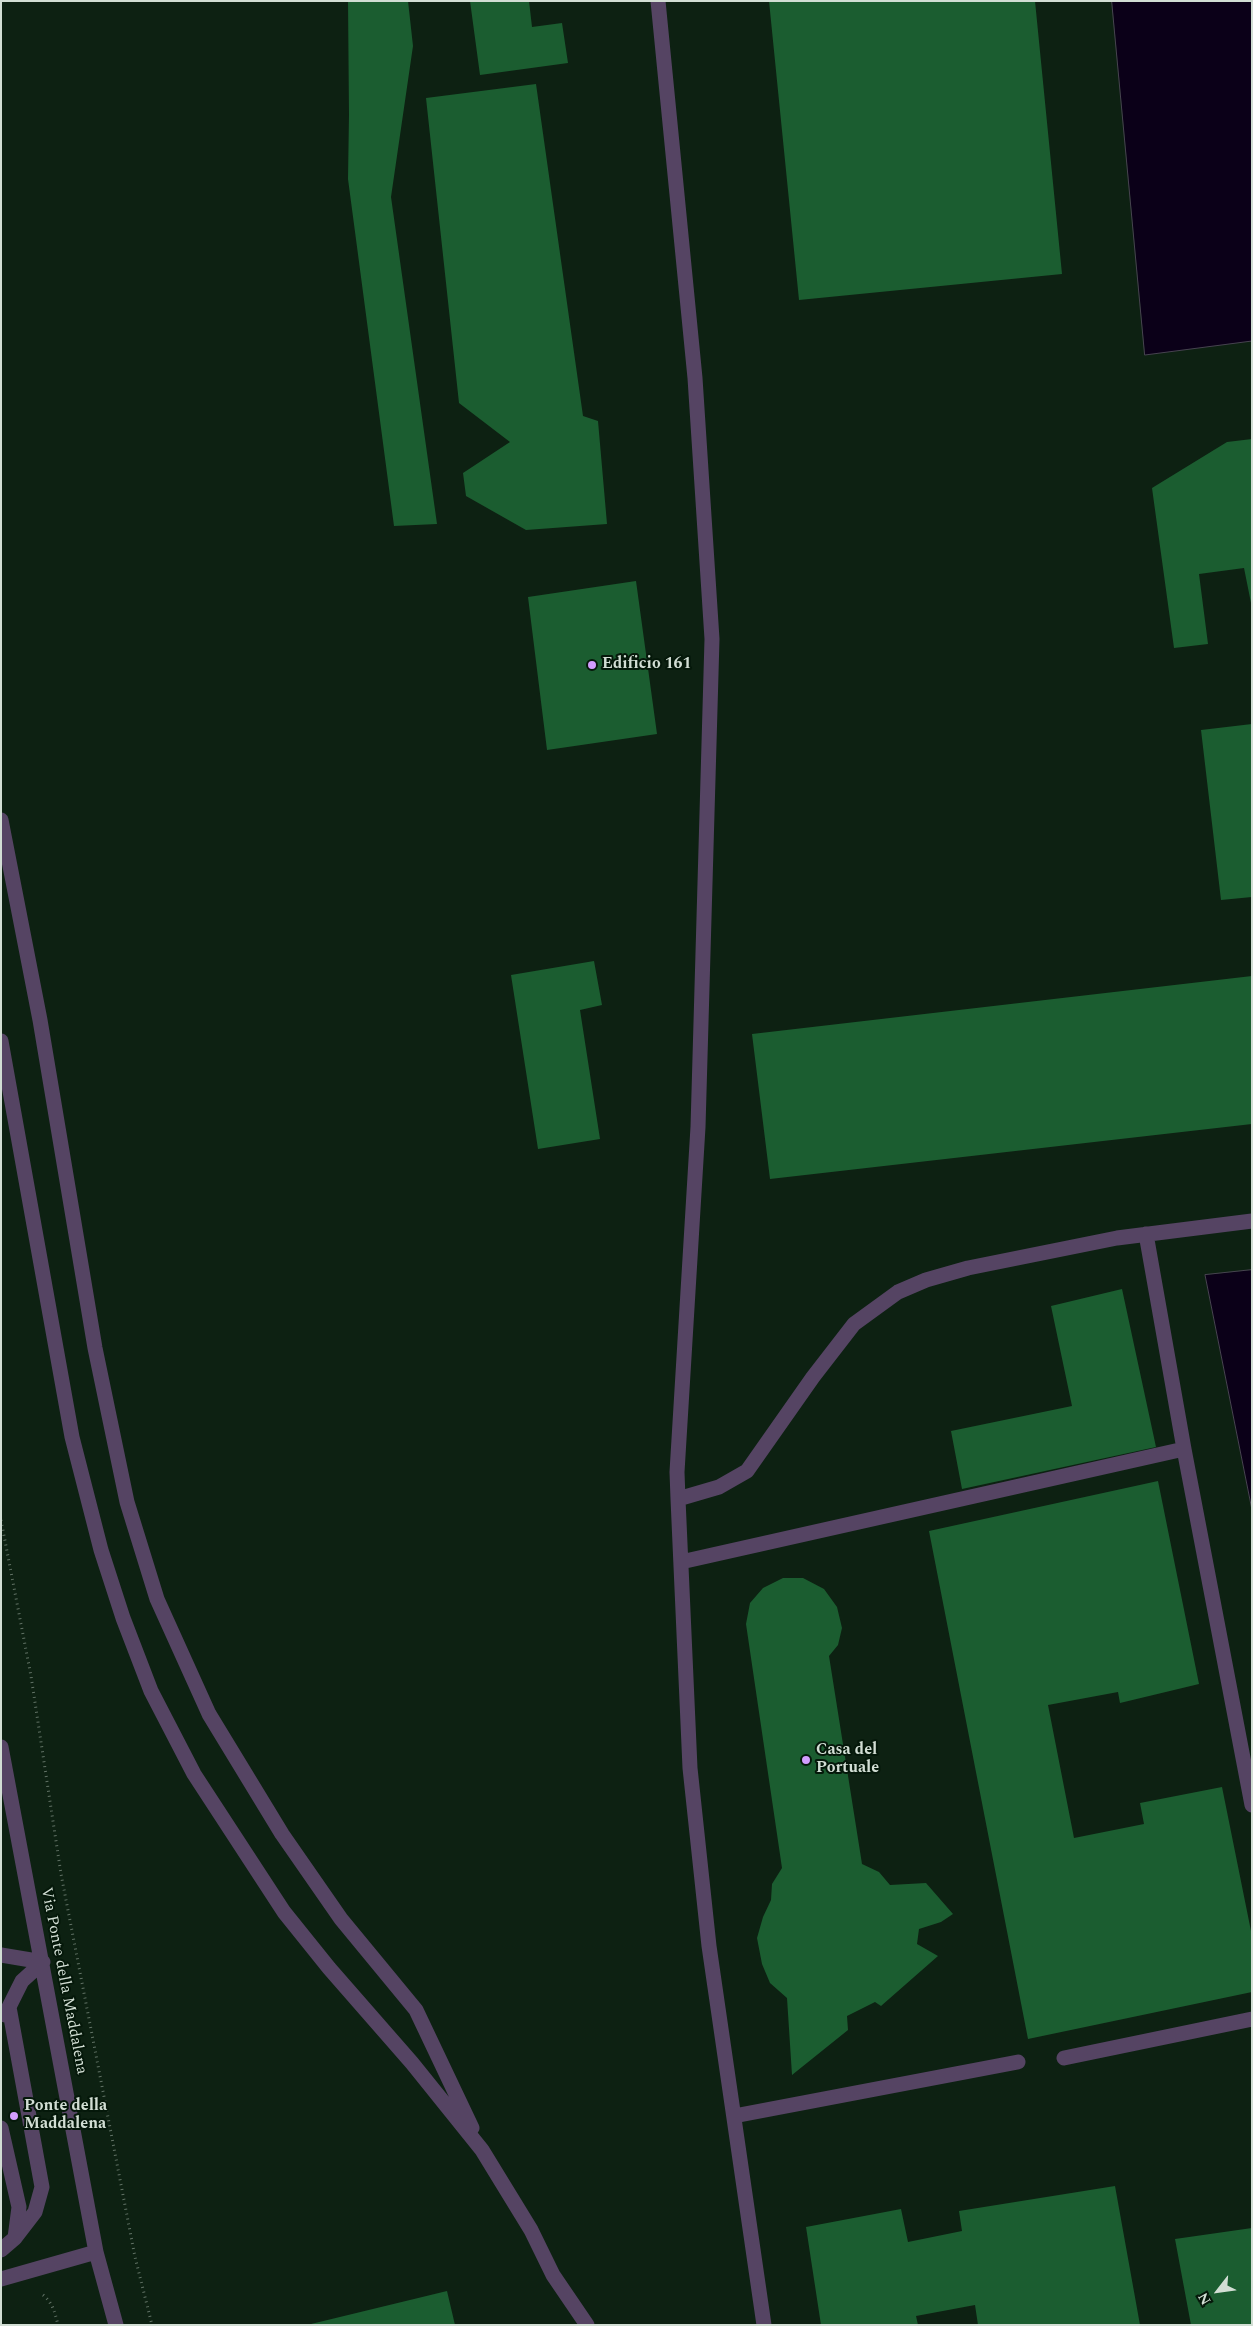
<!DOCTYPE html>
<html>
<head>
<meta charset="utf-8">
<style>
	body { margin:0 }
	#map { position:relative; width:1253px; height:2326px; overflow:hidden; background:#0d2112; font-family:Spectral,serif }
	canvas { display:block }
	.frame { position:absolute; inset:0; border:2px solid #d2ded4; pointer-events:none }
	.north { position:absolute; left:1193px; top:2266px; width:50px; height:50px; -webkit-text-stroke:4px #05180a; paint-order:stroke; rotate:240deg; font-size:14px; font-weight:700; line-height:20px; text-align:center; color:#d2ded4 }
	.north::after { content:''; display:block; margin:auto; width:18px; height:22px; background:#d2ded4; clip-path:polygon(50% 0,100% 100%,50% 72%,0 100%) }
</style>
</head>
<body>
<div id="map">
<canvas width="1253" height="2326"></canvas>
<div class="frame"></div>
<div class="north">N</div>
</div>
<script>
const context = document.querySelector('canvas').getContext('2d');
context.lineJoin = 'round';
function fill(path, color) {
  context.fillStyle = color;
  context.fill(path, 'evenodd');
}
function trace(path, color, width, dash) {
  context.strokeStyle = color;
  context.lineWidth = width;
  context.lineCap = dash ? 'butt' : 'round';
  context.setLineDash(dash || []);
  context.stroke(path);
}
function write(font, color, halo, rows, align = 'center') {
  context.font = font + ' Spectral,serif';
  context.lineWidth = 4;
  context.setLineDash([]);
  context.textBaseline = 'middle';
  context.strokeStyle = halo;
  context.fillStyle = color;
  for (const [text, x, y, turn = 0] of rows) {
    context.save();
    context.translate(x, y);
    context.rotate((+turn || 0) * Math.PI / 180);
    context.textAlign = isNaN(turn) ? turn : align;
    if (halo) context.strokeText(text, 0, 0);
    context.fillText(text, 0, 0);
    context.restore();
  }
}
const water = new Path2D(`
	M1112,1H1252V341L1145,355Z
	M1252,1270V1510L1205,1275Z`);
fill(water, '#0b0018');
trace(water, '#474350', 1);
fill(new Path2D(`
	M348,1H408L413,46L391,197L437,524L394,526L348,179L349,115Z
	M470,1H529L532,27L562,23L568,63L480,75Z
	M769,1H1035L1062,274L799,300Z
	M536,84L583,416L598,421L607,524L526,530L466,496L463,473L510,442L459,403L426,98Z
	M1252,439V608L1244,568L1199,574L1208,644L1174,648L1152,488L1227,442Z
	M636,581L657,734L547,750L528,597Z
	M1252,724V897L1221,900L1201,730Z
	M594,961L602,1005L580,1010L600,1139L538,1149L511,975Z
	M1252,976V1124L770,1179L752,1034Z
	M1122,1289L1156,1447L962,1489L951,1431L1072,1406L1051,1306Z
	M1158,1481L1199,1684L1120,1703L1118,1692L1048,1705L1074,1838L1144,1824L1140,1803L1222,1787L1252,1936V1992L1028,2039L929,1531Z
	M783,1578H803L824,1589L837,1607L842,1628L838,1645L829,1656L862,1864L879,1872L890,1885L926,1883L953,1914L941,1922L919,1929L917,1944L938,1956L881,2006L875,2002L847,2016L848,2030L792,2075L787,1998L770,1983L762,1964L757,1938L763,1917L771,1900L772,1884L782,1868L746,1624L750,1603L763,1588Z
	M1115,2186L1140,2325H978L975,2305L916,2316L918,2325H821L806,2227L901,2209L908,2242L962,2231L959,2211Z
	M1252,2228V2325H1191L1175,2239Z
	M447,2291L455,2325H311V2324Z`), '#1b5d30');
trace(new Path2D(`
	M1,1520L31,1676L61,1874L135,2257L152,2325
	M43,2295C53,2303 55,2313 58,2325`), '#617265', 3, [1, 4]);
trace(new Path2D(`
	M658,1L695,378L712,639L698,1127L677,1472L678,1499L690,1768L709,1946L764,2325
	M1,820L40,1020L95,1348L127,1502L157,1599L209,1714L282,1834L341,1919L416,2010L472,2128
	M1,1041L72,1437L101,1550L123,1618L151,1691L194,1774L284,1912L329,1968L412,2063L482,2150L531,2230L553,2275L587,2325
	M1146,1234L1184,1449L1252,1805
	M678,1499L719,1487L747,1471L813,1377L854,1324L898,1292L926,1280L968,1268L1117,1238L1252,1221
	M681,1562L1184,1449
	M1,1747L96,2252L116,2325
	M1,1955L43,1962
	M9,2007L42,2187L35,2212L15,2238
	M5,2015L22,1981L43,1962
	M1064,2058L1252,2019
	M734,2116L1018,2062
	M1,2128L19,2207L15,2238L1,2250
	M1,2279L96,2252`), '#554463', 15);
for (const [x, y, r, color] of [
	[592,665,5,"#d29dfd"],
	[806,1760,5,"#d29dfd"],
	[14,2116,5,"#d29dfd"]
]) {
  const dot = new Path2D();
  dot.arc(x, y, r, 0, 2 * Math.PI);
  context.fillStyle = color;
  context.fill(dot);
  trace(dot, '#05180a', 2);
}
write('bold 16px', '#d2ded4', '#05180a', [
	["Edificio 161",602,665],
	["Casa del",816,1751],
	["Portuale",816,1769],
	["Ponte della",24,2107],
	["Maddalena",24,2125]
], 'left');
write('16px', '#d2ded4', '#05180a', [
	["Via Ponte della Maddalena",63,1981,79]
]);
</script>
</body>
</html>
